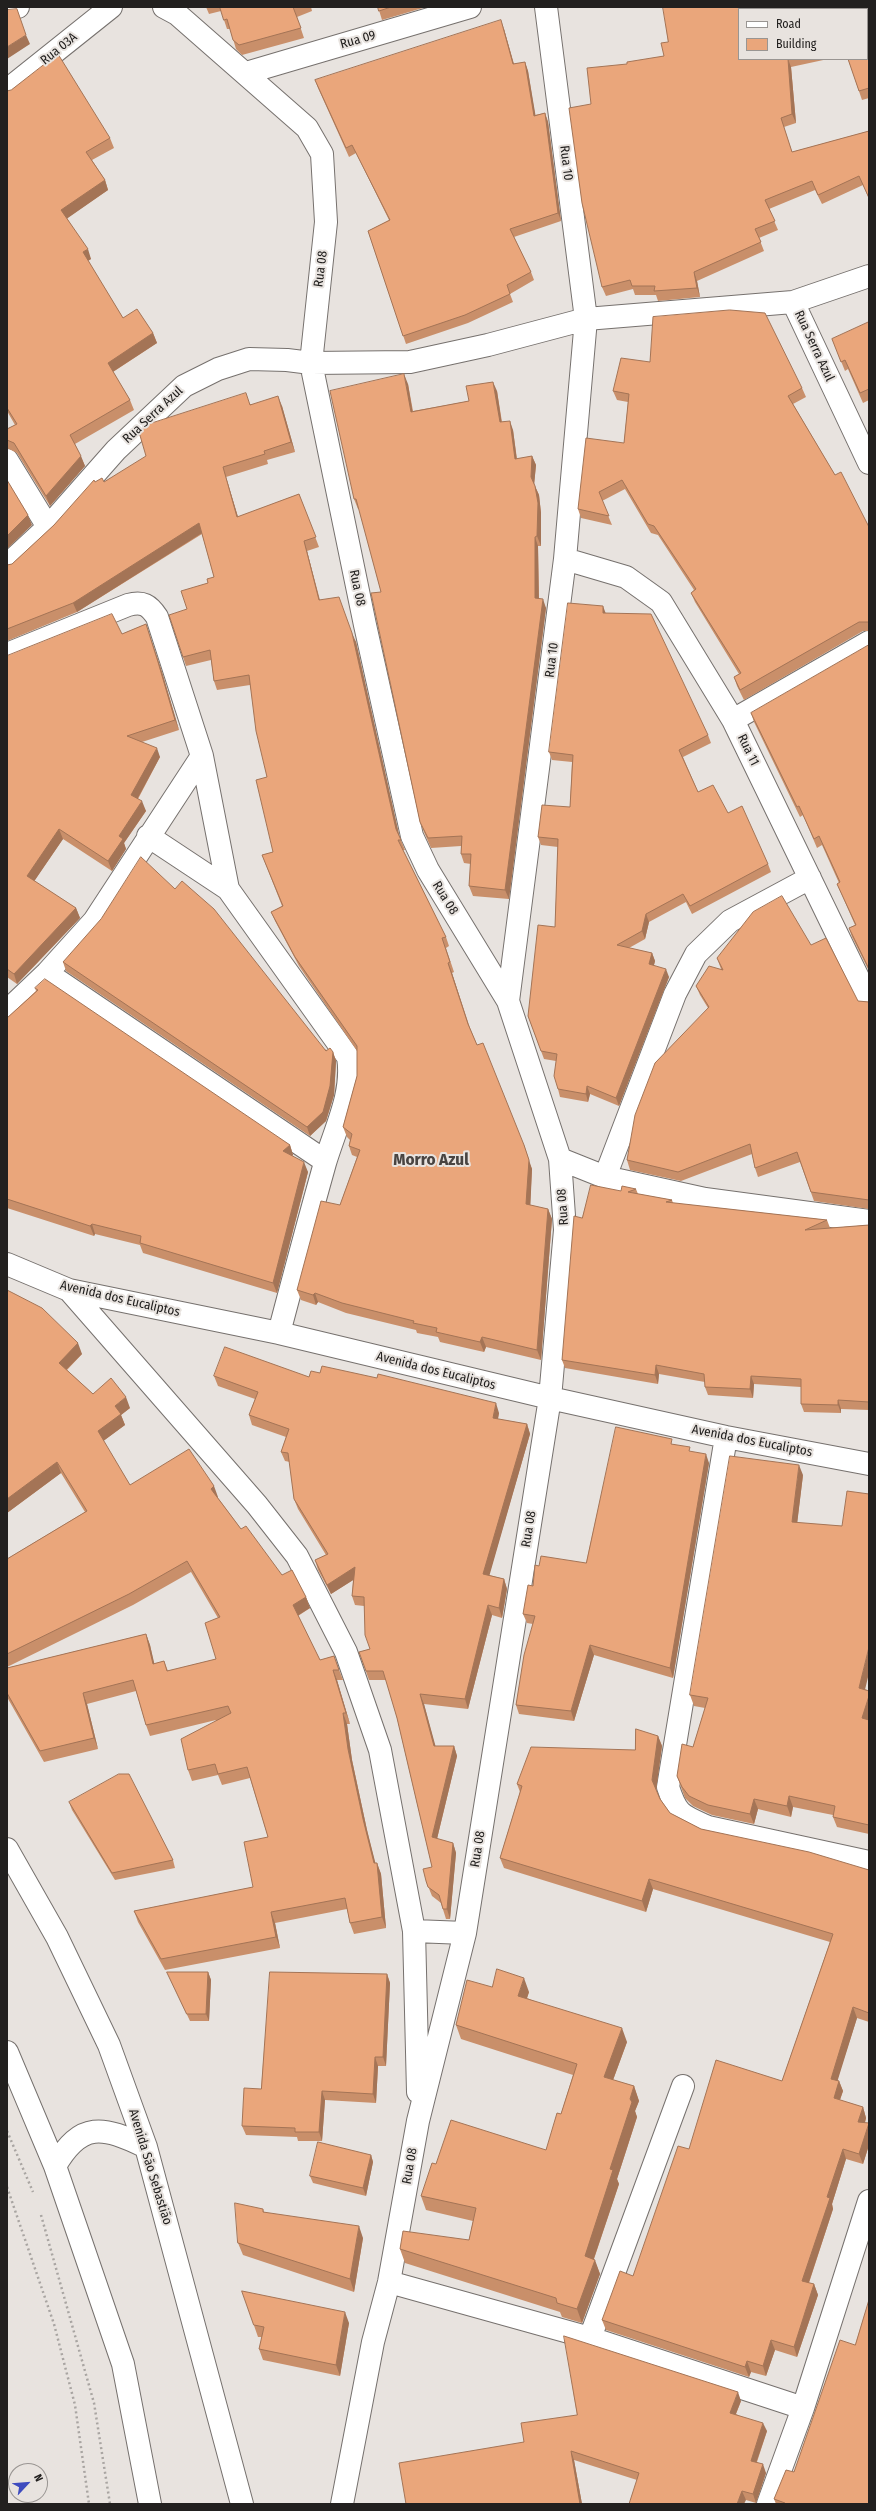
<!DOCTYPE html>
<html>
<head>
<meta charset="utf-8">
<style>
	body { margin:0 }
	#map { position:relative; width:876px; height:2511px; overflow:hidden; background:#e8e3df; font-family:"Fira Sans Condensed",sans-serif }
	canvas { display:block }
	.frame { position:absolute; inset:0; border:8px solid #22201f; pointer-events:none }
	.legend { position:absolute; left:738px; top:8px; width:130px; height:52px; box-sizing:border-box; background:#e8e3df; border:1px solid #999592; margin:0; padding:5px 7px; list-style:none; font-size:12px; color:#22201f }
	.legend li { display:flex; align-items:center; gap:8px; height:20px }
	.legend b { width:20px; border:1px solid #999592 }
	.north { position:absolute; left:8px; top:2463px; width:40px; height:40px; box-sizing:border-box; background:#e8e3df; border:1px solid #999592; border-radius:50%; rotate:64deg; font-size:11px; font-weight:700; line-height:16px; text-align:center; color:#22201f }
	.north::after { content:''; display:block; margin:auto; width:14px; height:18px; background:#3e4bbf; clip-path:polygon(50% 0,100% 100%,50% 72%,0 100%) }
</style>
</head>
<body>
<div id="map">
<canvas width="876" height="2511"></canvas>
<div class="frame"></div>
<ul class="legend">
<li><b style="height:5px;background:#fff"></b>Road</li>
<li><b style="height:11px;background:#eaa67b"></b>Building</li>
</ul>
<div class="north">N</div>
</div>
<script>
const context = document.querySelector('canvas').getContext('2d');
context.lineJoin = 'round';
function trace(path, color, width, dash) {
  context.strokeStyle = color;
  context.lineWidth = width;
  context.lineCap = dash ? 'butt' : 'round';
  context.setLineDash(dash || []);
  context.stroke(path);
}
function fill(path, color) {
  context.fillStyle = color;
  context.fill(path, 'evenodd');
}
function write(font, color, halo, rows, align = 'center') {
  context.font = font + ' "Fira Sans Condensed",sans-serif';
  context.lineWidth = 4;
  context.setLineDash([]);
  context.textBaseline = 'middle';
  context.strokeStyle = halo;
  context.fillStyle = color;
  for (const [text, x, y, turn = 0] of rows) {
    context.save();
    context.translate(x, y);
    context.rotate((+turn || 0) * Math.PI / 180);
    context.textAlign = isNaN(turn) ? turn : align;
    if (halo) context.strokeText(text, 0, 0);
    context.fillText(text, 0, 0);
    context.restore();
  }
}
const minor = new Path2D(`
	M164,7L177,14L307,128L322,154L326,222L311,363L365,625L412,836L428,870L508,1001L560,1159L565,1230L550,1398L465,1933L418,2121L389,2282L373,2342L342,2504
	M7,9L18,7
	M246,73L470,7
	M7,90L111,7
	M793,302L869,463
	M7,460L48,527
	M565,559L626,577L661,602L733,720L869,1000
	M7,565L48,527L116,450L184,386L218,369L249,359L287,360L311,363L410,362L488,345L586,319L793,302L869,276
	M7,654L128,605C143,601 149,605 157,617L202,756L228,889L348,1057C354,1093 335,1129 325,1163C309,1220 294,1276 279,1333
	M733,720L869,642
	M148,836L228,889
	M47,973L325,1161
	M508,1001L565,559L586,319L546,7
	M7,1011L47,973L94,921L202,756
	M560,1159L605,1177L705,1199L869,1221
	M605,1177L675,994L696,954L730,921L810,878
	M7,1264L69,1290L279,1333L550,1398L726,1437L869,1464
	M69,1290L257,1505L297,1556L346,1652L380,1750L414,1931L418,2092
	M726,1437L668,1787C677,1815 681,1815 708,1827L869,1862
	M414,1931L465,1933
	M389,2282L590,2338L803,2408
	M590,2338L683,2086
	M768,2504L803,2408L869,2201`);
const major = new Path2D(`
	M7,1849L57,1937L109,2045L146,2147L242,2504
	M7,2052L55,2166L123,2364L150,2504
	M55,2166C81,2121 103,2126 146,2147`);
trace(minor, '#76716e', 24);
trace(major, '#76716e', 24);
trace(new Path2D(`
	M7,2131L33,2192
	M7,2187L54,2324L75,2405L89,2504
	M41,2215L94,2403L110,2504`), '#a9a5a2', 2.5, [2, 3]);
trace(minor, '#fff', 22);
trace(major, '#fff', 22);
fill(new Path2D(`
	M206,7H311L312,11L297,17L304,38L242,55L236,49L230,29H227L221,11L209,14Z
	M378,7H426L382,20Z
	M869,7V98L862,100L848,59L867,9L739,59H828L791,67L796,123L784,127L792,152L869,131V199L863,185L822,204L815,190L769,209L778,230L759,238L764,251L697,281L700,297L658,301L656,295H635L633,289L606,296L602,287L591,104L627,64L664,56L668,42Z
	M504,29L514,64L525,62L528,71L535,115L545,113L548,122L561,221L514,237L531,272L534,280L510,294L513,302L468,323L406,344L368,231L389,220L356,153L349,157L318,88L315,80Z
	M7,91L110,138L114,148L92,160L105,180L108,190L67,218L91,259L88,261L123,318L153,333L157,343L113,372L130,400L134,410L75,444L85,466L50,506L17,453L7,448V429L15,425L7,411Z
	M869,322V400L863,403L848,369L845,371L832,339Z
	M408,384L413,411L469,401L497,391L502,422L513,430L517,459L532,456L536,465L534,484L539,495L541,513V546H538L539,598L546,608L509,899L473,896L469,886L471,864L464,863L461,854V846L431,848L424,832L420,822L381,592L359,508L358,509L354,499Z
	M802,388L806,397L793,404L835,475L869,527V631H863L744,700L737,686L734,677L739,674L695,602L691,593L694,590L658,535L651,533L625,489L602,501L612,525L581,518L578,509L624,443L628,402L617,400L613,391Z
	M250,404L282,406L295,452L267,460L268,464L226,477L238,517L299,494L319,547L307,551L320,600L356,642L399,835L405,850H403L446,937L449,946L446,948L454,972L452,973L470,1028L477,1045L532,1169L530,1205L548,1209L552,1219L541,1360L486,1347L484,1352L440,1342L438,1337L417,1333L416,1330L346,1313L318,1302L316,1305L301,1300L297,1290L340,1205L357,1157L352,1155L349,1146L350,1140L347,1137L343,1127L357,1076V1051L299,966L275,921L271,912L282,906L262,855L273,852L267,777L250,685L217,690L214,681L211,660L186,666L183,657L187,609L208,583L214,577L202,534L77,612L7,641V565L12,564L54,525L95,482H104Z
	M606,613L708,735L711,743L683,757L698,792L728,813L768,864L771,872L692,914L686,902L649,922L645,939L629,948L652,953L655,961L654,965L669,977L619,1106L590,1094L588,1102L560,1097L558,1089L556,1061L544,1059L528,1016L555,927L558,847L541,845L538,837L570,807L572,762L552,760L549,752Z
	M146,624L162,672L179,730L142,742L160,757L138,799L146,811L124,843L126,849L112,871L63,839L34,881L76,908L80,918L17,984L7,977V656L122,634Z
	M869,645V971L852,937L849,928L855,925L841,893L837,884L839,883L822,845L817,848L803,815L800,817L754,722L751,713Z
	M811,945L858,1001L869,1002V1209L814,1201L800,1162L758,1177L755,1168L752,1154L681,1181L630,1170L627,1160L708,1008L700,995L696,986L721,969L717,958Z
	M63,962L333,1052L336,1061L334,1095L326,1121L310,1136L66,971Z
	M35,988L290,1145L293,1155L292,1156L308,1172L277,1293L143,1253L140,1245L95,1234L94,1236L7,1208V1018L36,991Z
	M636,1189L638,1194L672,1200L673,1203L827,1220L830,1228L869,1225V1410L841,1409V1413L804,1412L801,1404V1387L754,1384L753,1398L708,1395L705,1387V1382L659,1374L658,1384L565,1368L562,1360L582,1218L621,1191Z
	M7,1290L82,1354L67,1370L93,1394L130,1408L121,1415L125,1425L103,1441L130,1485L218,1497V1498L241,1529L282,1575L306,1597L310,1608L298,1616L320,1660L334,1656L343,1680H337L350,1724H347L352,1760L367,1830L375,1863H377L381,1874L386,1928L354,1934L350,1923L347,1909L275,1923L280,1948L165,1970L138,1922L134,1911L253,1887L268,1837L250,1778L222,1785L218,1775L192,1781L188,1770L216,1720L150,1736L146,1725L136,1691L87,1704L98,1749L44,1762L7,1697V1668L146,1634L150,1645L154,1664L164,1661L168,1671L216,1659L218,1618L191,1572L133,1605L7,1667V1559L85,1512L61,1473L7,1513Z
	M214,1376L309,1377L499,1413L498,1419L527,1424L530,1434L489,1575L504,1579L507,1589L502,1618L492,1615L468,1709L424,1704L435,1746H454L457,1756L437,1839L453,1843L456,1853L450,1919H446L441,1903L432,1896L426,1881L432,1867L397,1718L386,1680H369L359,1652L370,1649L364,1606L355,1605L352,1596L353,1580L331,1594L318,1570L315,1560L326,1555L298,1509L294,1499L290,1462L285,1461L281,1452L286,1437L252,1425L249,1415L255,1399L218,1386Z
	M674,1444L709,1463L673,1678L594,1655L574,1721L519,1714L516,1705L533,1624L527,1623L523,1614L539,1566L586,1563Z
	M803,1475L797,1523L842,1526L865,1689L869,1691V1834L837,1827L833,1817V1815L793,1807L791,1817L758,1809L754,1824L712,1815L693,1806L685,1798L677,1776L693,1747L705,1708L694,1706L690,1695Z
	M658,1736L662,1746L656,1790L660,1799L670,1813L701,1829L869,1870V2022L857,2018L837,2080L839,2081L843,2091L840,2100L863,2107L866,2118L865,2123H869V2145L863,2164L846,2159L832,2204L833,2209L809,2283L814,2284L818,2295L797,2357L775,2350L766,2376L751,2372L749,2377L606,2330L602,2320L633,2276L689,2149L782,2081L830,1942L653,1889L646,1912L504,1868L500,1858L520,1792L517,1784L635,1750Z
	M69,1802L173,1860L175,1868L115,1880L72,1810Z
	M167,1972H208L211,1980L209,2021H190L170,1979Z
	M387,1974L390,1983L386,2066H378L376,2103L325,2100L322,2141H298L297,2137L246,2135L242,2126L261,2089Z
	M492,1987L529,1992L527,1998L627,2042L613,2080L634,2086L639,2101L635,2111L637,2117L617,2179L619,2184L594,2259L600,2274L582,2323L562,2317L560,2312L405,2263L400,2249L469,2240L473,2221L426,2210L421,2196L436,2164L546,2150L561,2114L573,2075L461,2039L456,2025Z
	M371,2155L373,2162L366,2196L313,2183L310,2176Z
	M263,2209L264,2212L363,2238L354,2292L243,2255L238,2243Z
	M242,2291L349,2323L340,2376L263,2360L259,2349L262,2337H258Z
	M855,2345L869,2504H776L774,2499L794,2472Z
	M741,2401L736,2414L767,2431L757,2462L766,2473L756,2503L746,2500L637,2480L574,2460L582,2504H406L524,2442Z`), '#c98f6a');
fill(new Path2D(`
	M501,20L504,29L516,72L513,64Z
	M26,35L30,44L7,59V47Z
	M788,59L791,67L796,123L792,114Z
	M525,62L528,71L537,124L534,116Z
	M545,113L548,122L561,221L558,213Z
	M105,180L108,190L65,220L61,210Z
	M88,249L91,259L86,262L83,252Z
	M694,272L697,281L700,297L697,288Z
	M153,333L157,343L111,373L108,363Z
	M404,374L408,384L414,421L411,412Z
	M493,382L497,391L503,432L500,422Z
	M278,396L282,406L295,452L291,442Z
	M510,421L513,430L518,469L515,459Z
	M81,456L85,466L50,506L46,496Z
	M532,456L536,465L534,486L531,477Z
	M223,467L241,527L237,517Z
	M535,486L539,495L541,513V546L537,536Z
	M28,515L32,525L7,549V536Z
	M199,523L202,533L77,612L73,603Z
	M535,537L538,546L539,608L535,598Z
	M304,541L307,551L322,610L319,600Z
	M543,599L546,608L509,899L505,890Z
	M603,606L606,614L603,613Z
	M146,624L162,672L179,730L175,720Z
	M352,633L356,642L400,839L396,829Z
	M157,748L160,757L134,805L131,795Z
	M142,801L146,811L124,843L126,849L112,871L108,861L119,836Z
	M59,829L63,839L31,886L27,876Z
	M76,908L80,918L17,984L14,974Z
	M646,914L649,922L645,939L642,931Z
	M652,953L655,961L652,972L649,964Z
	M448,963L452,973L471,1033L468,1024Z
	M666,969L669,977L619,1106L616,1098Z
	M333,1052L336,1061L334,1095L326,1121L310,1136L307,1127Z
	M587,1086L590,1094L588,1102L586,1094Z
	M290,1145L293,1155L287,1161L283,1151Z
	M524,1145L532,1169L530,1214L526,1204Z
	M304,1162L308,1172L277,1293L273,1283Z
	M548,1209L552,1219L541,1360L537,1350Z
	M92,1224L95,1234L94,1236L90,1226Z
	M315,1293L318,1302L316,1305L313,1295Z
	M482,1337L486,1347L484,1352L480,1342Z
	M78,1343L82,1354L63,1373L59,1363Z
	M656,1365L659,1374L658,1384L655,1375Z
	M751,1376L754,1384L753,1398L750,1389Z
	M126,1397L130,1408L121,1415L125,1425L102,1442L98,1431L115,1406Z
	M838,1400L841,1409V1413L838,1405Z
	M496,1403L499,1413L496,1428L493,1418Z
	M527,1424L530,1434L487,1584L483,1574Z
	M706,1454L709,1463L673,1678L670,1668Z
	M57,1462L61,1473L7,1513V1499Z
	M799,1465L803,1475L796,1533L792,1522Z
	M214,1486L218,1497L215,1500L211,1489Z
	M355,1567L358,1577L331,1594L327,1585Z
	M504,1579L507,1589L502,1618L499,1608Z
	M306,1597L310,1608L297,1616L293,1605Z
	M488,1605L492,1615L468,1709L465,1699Z
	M146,1634L150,1645L157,1675L153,1664Z
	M590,1645L594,1655L574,1721L571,1711Z
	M869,1647V1673L863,1698L859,1688Z
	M333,1670L337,1680L350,1724L346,1713Z
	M83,1693L87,1704L98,1749L94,1738Z
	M420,1694L424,1704L438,1755L434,1746Z
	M869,1696V1719L866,1729L862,1718Z
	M343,1713L347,1724L352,1760L367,1830L378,1873L377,1863L381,1874L386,1928L382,1917L374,1863L363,1819L348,1749Z
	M658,1736L662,1746L656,1791L652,1780Z
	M454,1746L457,1756L435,1847L432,1837Z
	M789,1796L793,1807L791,1817L787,1806Z
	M754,1799L758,1809L754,1824L750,1814Z
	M453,1843L456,1853L450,1919L447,1909Z
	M649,1879L653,1889L646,1912L642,1901Z
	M271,1912L275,1923L280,1948L276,1937Z
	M208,1972L211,1980L209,2021L206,2014Z
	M387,1974L390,1983L386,2066L383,2057Z
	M524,1978L529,1992L523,2010L518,1996Z
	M853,2007L857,2018L835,2089L831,2079Z
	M622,2028L627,2042L609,2091L604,2077Z
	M375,2057L378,2066L376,2103L373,2094Z
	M839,2081L843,2091L837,2108L834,2098Z
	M634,2086L639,2101L635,2111L637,2117L617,2179L619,2184L590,2270L585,2256Z
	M322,2091L325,2100L322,2141L319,2132Z
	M863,2107L866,2118L862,2132L858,2122Z
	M869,2123V2145L863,2164L859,2154Z
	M843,2149L846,2159L832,2204L833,2209L806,2291L802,2281L827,2197Z
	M371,2155L373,2162L366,2196L363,2188Z
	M359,2226L363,2238L354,2292L350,2279Z
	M595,2260L600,2274L582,2323L577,2309Z
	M814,2284L818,2295L797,2357L794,2347Z
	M345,2312L349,2323L340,2376L336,2365Z
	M771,2340L775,2350L766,2376L763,2366Z
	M747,2361L751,2372L749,2377L745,2367Z
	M738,2392L741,2401L733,2421L730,2413Z
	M763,2423L767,2431L754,2469L751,2461Z
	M571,2451L574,2460L582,2504H580Z
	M763,2464L766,2473L756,2503L753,2494Z
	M742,2491L746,2500L744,2504H737Z`), '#a47456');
const building = new Path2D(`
	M220,7H294H293L301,28L239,45L233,40L227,19L224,20Z
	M378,7H391L379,11Z
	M663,7H869V88L859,91L848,59H867V9H739V59H788L792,114L781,118L792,152L869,131V198L859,176L818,195L812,181L765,200L775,221L755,229L761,242L694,272L697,288L654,291L655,286H632L630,280L602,287L582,203L569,108L591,104L587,68L627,64V62L664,56L661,43L668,42Z
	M17,9L26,35L7,47V10Z
	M501,20L513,64L525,62L534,116L545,113L558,213L510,229L531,272L507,285L510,294L465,315L403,336L368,231L390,220L352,145L346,148L315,80Z
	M58,54L110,138L86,152L105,180L61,210L88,249L83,252L123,318L137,309L153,333L108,363L130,400L70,435L81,456L46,496L14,443L7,440V429L17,424L7,408V91L11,90Z
	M730,310L765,313L802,388L788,396L835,475L841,472L869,527V622H859L740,690L734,677L741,673L691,593L696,589L654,526L648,524L622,480L599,492L609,516L578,509L586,438L624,443L629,394L613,391L621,358L650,362L653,317Z
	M869,322V390V389L860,393L845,360L841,362L832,339Z
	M404,374L411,412L469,401L466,386L493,382L500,422L510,421L515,459L532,456L531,477L535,486L538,503L537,536L535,537V598L543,599L505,890L469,886L471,854H461L462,836L428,838L420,822L371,593L381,592L356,499H354L330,391Z
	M246,393L250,405L278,396L291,442L264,451L265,454L223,467L237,517L299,494L316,537L304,541L319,600L339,597L352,633L396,829L401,840H398L446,937L442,938L450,962L448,963L468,1024L477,1045L483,1043L524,1145L529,1160L526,1204L548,1209L537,1350L482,1337L480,1342L436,1332L437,1328L413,1323L414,1321L342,1303L315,1293L313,1295L297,1290L321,1201L340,1205L360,1150L349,1146L352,1134L343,1127L357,1076V1046L295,957L271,912L283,906L262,855L273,852L256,780L267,777L256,731L249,675L214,681L210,650L183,657L169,615L187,609L181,591L208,583L207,579L214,577L199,523L73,603L7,629V565L12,564L54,525L94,480L95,482L102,478L104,482L146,456L139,432L146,425Z
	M7,480L28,515L7,536Z
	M568,603L603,606V613L651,614L708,735L679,750L698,792L713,785L728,813L742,806L768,864L690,906L683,894L646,914L642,931L617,945L652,953L649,964L666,969L616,1098L587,1086L586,1094L558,1089L554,1076L557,1054L541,1051L528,1016L538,925L555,927L558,839L538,837L542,805L570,807L573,755L549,752Z
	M112,614L122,634L146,624L158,662L175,720L127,736L157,748L131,795L142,801L119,836L123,839L108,861L59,829L27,876L76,908L14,974L7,969V656Z
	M869,645V969L849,928L856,925L837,884L840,882L819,836L814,839L799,806L797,807L751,713Z
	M141,857L175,889L182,881L214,909L326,1051L330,1048L333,1052L330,1086L323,1112L307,1127L63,962L101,919Z
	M782,896L811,945L826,938L858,1001L869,1002V1200L811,1192L797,1152L755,1168L750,1144L678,1172L627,1160L635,1115L655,1063L709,1007L696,986L709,966L723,970L717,958L753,912Z
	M45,979L290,1145L283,1151L304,1162L273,1283L140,1243L141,1236L92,1224L90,1226L7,1199V1018L38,990L35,988Z
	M591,1185L621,1191L622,1186L636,1189L628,1192L672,1200L666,1202L827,1220L805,1230L869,1225V1402L838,1400V1405L801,1404V1379L751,1376L750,1389L705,1387L704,1374L656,1365L655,1375L562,1360L574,1216L582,1218Z
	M7,1290L42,1308L78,1343L59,1363L93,1394L111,1378L126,1397L115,1406L121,1414L98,1431L130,1485L189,1449L214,1486L211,1489L241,1529L246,1526L282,1575L292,1570L306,1597L293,1605L320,1660L334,1656L339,1670H333L346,1713H343L348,1749L363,1819L374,1863H377L382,1917L350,1923L345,1898L271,1912L276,1937L161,1959L134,1911L253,1887L244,1842L268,1837L247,1767L218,1774L215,1764L188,1770L181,1739L231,1713L228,1706L146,1725L133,1680L83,1693L94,1738L40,1751L7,1693V1668L146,1634L153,1664L164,1661L167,1671L216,1659L205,1623L220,1617L187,1561L129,1594L7,1654V1559L87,1511L57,1462L7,1499Z
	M225,1347L309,1377L311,1371L320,1373L322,1366L377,1378L378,1374L496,1403L493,1418L527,1424L483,1574L504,1579L499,1608L488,1605L465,1699L420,1694L434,1746H454L432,1837L453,1843L447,1909H443L439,1895L428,1887L426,1881L423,1869L432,1867L397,1718L383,1671H366L359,1652L370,1649L365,1635L364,1597L352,1596L355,1567L327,1585L315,1560L328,1554L294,1499L288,1453L281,1452L289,1429L249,1415L258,1392L214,1376Z
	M616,1427L672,1439L671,1444L690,1447L689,1451L706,1454L670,1668L590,1645L571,1711L516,1705L524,1655L535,1616L523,1614L528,1585L533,1586L535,1565L539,1566L541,1556L586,1563Z
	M730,1456L799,1465L792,1522L842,1526L847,1491L869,1494V1647L859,1688L869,1691V1696L862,1718L869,1720V1825L833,1817L835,1806L789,1796L787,1806L754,1799L750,1814L708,1805L689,1796L682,1787L677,1776L682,1744L693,1747L708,1698L690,1695Z
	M636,1729L658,1736L652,1780L660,1799L670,1813L701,1829L809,1852L869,1870V2013L853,2007L831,2079L839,2081L834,2098L863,2107L858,2122L869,2123L859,2154L843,2149L827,2197L830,2198L802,2281L814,2284L794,2347L771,2340L763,2366L747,2361L745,2367L602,2320L620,2271L633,2276L678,2146L689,2149L716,2060L782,2081L833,1934L649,1879L642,1901L500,1858L522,1786L517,1784L531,1747L635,1750Z
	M119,1774H129L173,1860L112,1873L69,1802Z
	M497,1969L524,1978L518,1996L622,2028L604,2077L634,2086L630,2099L632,2102L610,2169L613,2170L585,2256L595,2260L577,2309L557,2303L556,2298L400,2249L403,2231L469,2240L476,2208L421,2196L432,2163L436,2164L451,2120L546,2150L557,2113L561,2114L577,2064L456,2025L467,1980L492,1987Z
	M167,1972H208L206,2014H187Z
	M270,1972L387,1974L383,2057H375L373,2094L322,2091L319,2132H295V2128L242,2126L244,2088L261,2089Z
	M318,2142L371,2155L363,2188L310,2176Z
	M235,2203L263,2209V2212L359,2226L350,2279L238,2243Z
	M242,2291L345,2312L336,2365L259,2349L264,2327L254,2325Z
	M869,2300V2504H785V2503L774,2499L786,2470L794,2472L840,2340L855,2345Z
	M564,2336L738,2392L730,2413L763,2423L751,2461L763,2464L753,2494L742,2491L737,2504H629L639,2473L571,2451L580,2504H406L399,2463L524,2442L521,2423L577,2415Z`);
fill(building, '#eaa67b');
trace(building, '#a47456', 1);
write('13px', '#22201f', '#e8e3df', [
	["Rua 09",358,40,-16],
	["Rua 03A",59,49,-39],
	["Rua 10",566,163,83],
	["Rua 08",321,269,-83],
	["Rua Serra Azul",814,346,65],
	["Rua Serra Azul",153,415,-43],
	["Rua 08",357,588,78],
	["Rua 10",552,660,-83],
	["Rua 11",748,750,64],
	["Rua 08",445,898,58],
	["Rua 08",563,1207,-94],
	["Avenida dos Eucaliptos",120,1299,13],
	["Avenida dos Eucaliptos",436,1371,14],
	["Avenida dos Eucaliptos",752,1441,11],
	["Rua 08",529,1529,-81],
	["Rua 08",478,1849,-81],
	["Rua 08",410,2166,-80],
	["Avenida São Sebastião",150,2167,73]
]);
write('bold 17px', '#494441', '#e8e3df', [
	["Morro Azul",431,1160]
]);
</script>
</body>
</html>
